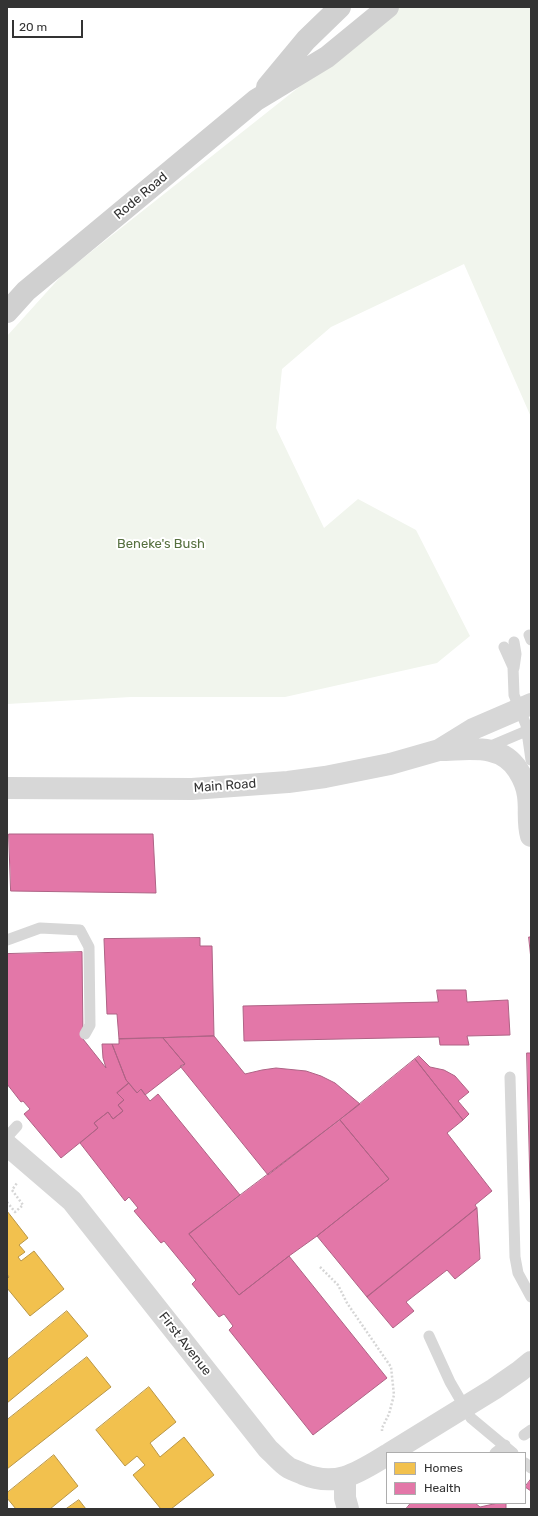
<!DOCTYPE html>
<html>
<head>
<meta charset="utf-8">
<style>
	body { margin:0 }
	#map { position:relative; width:538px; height:1516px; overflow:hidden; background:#fff; font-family:Rubik,sans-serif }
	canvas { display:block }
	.frame { position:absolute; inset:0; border:8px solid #333; pointer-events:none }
	.legend { position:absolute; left:386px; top:1452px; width:140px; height:52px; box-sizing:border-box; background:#fff; border:1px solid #adadad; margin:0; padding:5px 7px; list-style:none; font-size:12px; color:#333 }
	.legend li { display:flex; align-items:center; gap:8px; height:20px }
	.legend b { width:20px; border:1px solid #adadad }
	.scale { position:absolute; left:12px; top:20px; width:71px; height:18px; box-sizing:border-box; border:2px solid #333; border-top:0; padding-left:5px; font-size:12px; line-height:14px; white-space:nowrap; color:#333; -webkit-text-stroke:3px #fff; paint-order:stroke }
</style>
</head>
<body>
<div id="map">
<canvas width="538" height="1516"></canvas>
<div class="frame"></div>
<ul class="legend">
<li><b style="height:11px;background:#f2c14e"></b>Homes</li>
<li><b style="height:11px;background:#e377a8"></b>Health</li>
</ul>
<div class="scale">20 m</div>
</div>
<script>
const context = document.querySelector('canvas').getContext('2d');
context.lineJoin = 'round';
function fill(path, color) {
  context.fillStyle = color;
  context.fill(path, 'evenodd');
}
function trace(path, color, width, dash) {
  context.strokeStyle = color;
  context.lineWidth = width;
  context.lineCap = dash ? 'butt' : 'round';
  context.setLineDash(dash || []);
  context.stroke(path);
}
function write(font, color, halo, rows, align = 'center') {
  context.font = font + ' Rubik,sans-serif';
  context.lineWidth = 4;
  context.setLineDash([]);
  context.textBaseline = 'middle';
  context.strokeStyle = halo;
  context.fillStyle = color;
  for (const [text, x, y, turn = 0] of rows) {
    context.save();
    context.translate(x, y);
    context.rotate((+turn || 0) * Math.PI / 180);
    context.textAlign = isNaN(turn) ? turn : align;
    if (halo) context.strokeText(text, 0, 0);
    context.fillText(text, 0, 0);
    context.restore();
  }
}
fill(new Path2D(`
	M400,7H531V417L464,264L331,327L282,369L276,428L324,528L358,499L416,530L470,636L437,663L285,697H131L7,704V336L63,274Z`), '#f1f5ed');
const homes = new Path2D(`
	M7,1211L28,1238L19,1245L25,1252L18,1257L21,1261L34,1251L64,1289L30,1316L7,1288V1279L9,1277L7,1274Z
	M67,1311L88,1336L7,1403V1360Z
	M87,1357L111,1387L7,1469V1420Z
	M149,1387L176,1422L150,1443L160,1457L184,1437L214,1475L171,1509H161L133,1475L145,1465L137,1456L125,1466L96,1430Z
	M54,1455L78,1486L50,1509H16L7,1498V1493Z
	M79,1500L86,1509H66Z`);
fill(homes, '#f2c14e');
trace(homes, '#b99646', 1);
const health = new Path2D(`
	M9,834H153L156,893L11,891Z
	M529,937H531V959Z
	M200,938V946H212L214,1036L119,1039L117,1014H107L104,939Z
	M82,952L83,1039L106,1068L103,1058L102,1044H112L126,1080L129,1083L117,1093L124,1100L118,1105L123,1111L113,1119L108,1112L94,1123L98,1128L61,1158L24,1114L30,1109L23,1101L21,1102L7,1084V954Z
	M437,990H466L467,1002L508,1000L510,1035L467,1036L469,1045H440L439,1037L244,1041L243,1006L438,1002Z
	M214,1036L245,1074L262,1070L276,1068L306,1071L321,1076L335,1083L360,1104L268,1175L180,1066L185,1064L163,1038Z
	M163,1038L185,1064L145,1095L141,1089L137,1093L126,1080L112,1044H119V1039Z
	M527,1053H531V1222Z
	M419,1056L430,1067L444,1070L455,1076L469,1092L458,1101L469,1114L463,1120L415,1059Z
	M415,1059L463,1120L447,1133L492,1191L475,1205L477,1208L367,1297L317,1236L389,1179L340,1120Z
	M129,1083L137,1093L141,1089L150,1101L158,1094L240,1195L189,1234L239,1295L289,1256L387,1378L313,1435L229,1330L233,1326L224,1314L219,1317L192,1284L196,1280L164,1241L161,1243L134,1211L138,1208L129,1197L125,1201L80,1143L98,1128L94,1123L108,1112L113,1119L123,1111L118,1105L124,1100L117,1093Z
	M340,1120L389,1179L317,1236L289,1256L239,1295L189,1234Z
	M477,1208L480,1259L455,1279L447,1270L406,1302L414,1311L393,1328L367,1297Z
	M531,1479V1491L525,1487Z
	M411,1503H475L480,1507L498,1503H506V1509H406Z`);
fill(health, '#e377a8');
trace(health, '#ae6385', 1);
trace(new Path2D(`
	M7,1202L15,1212L23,1205L12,1190L17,1183
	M320,1267L338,1285L347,1303L391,1367L394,1395L389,1414L382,1428V1431`), '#d6d6d6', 2.5, [2, 2]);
trace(new Path2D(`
	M529,635L531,640
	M514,642L516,654L514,668
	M504,647L513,667L514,695L526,725L531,760
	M486,748L531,729
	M7,940L40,928L80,930L89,947L90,1025L85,1034
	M510,1077L515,1257L518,1273L531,1297
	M7,1137L17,1126
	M429,1336L450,1382L471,1418L513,1453
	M524,1435L531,1430
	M495,1453L505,1445
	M525,1463L531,1468`), '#d7d7d7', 11);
trace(new Path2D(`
	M439,750C468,750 500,742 518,770C523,778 527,786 528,796C530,809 527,822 531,836
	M7,788L192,789L288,782L325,777L390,764L439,750L473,729L531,704
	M7,1145L72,1201L268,1449C275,1455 281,1463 289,1468C293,1470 299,1472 303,1474C337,1488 359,1472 387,1455
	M390,1453L494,1389L520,1371L531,1362
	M345,1478V1498L348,1509`), '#d7d7d7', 22);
trace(new Path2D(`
	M267,87L306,40L340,7
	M7,312L26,291L256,100L327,57L388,7`), '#d0d0d0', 22);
write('13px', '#333', '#fff', [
	["Rode Road",141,196,-40],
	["Main Road",225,786,-4],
	["First Avenue",185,1344,52]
]);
write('13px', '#56703f', '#fff', [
	["Beneke's Bush",161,544]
]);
</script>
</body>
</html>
